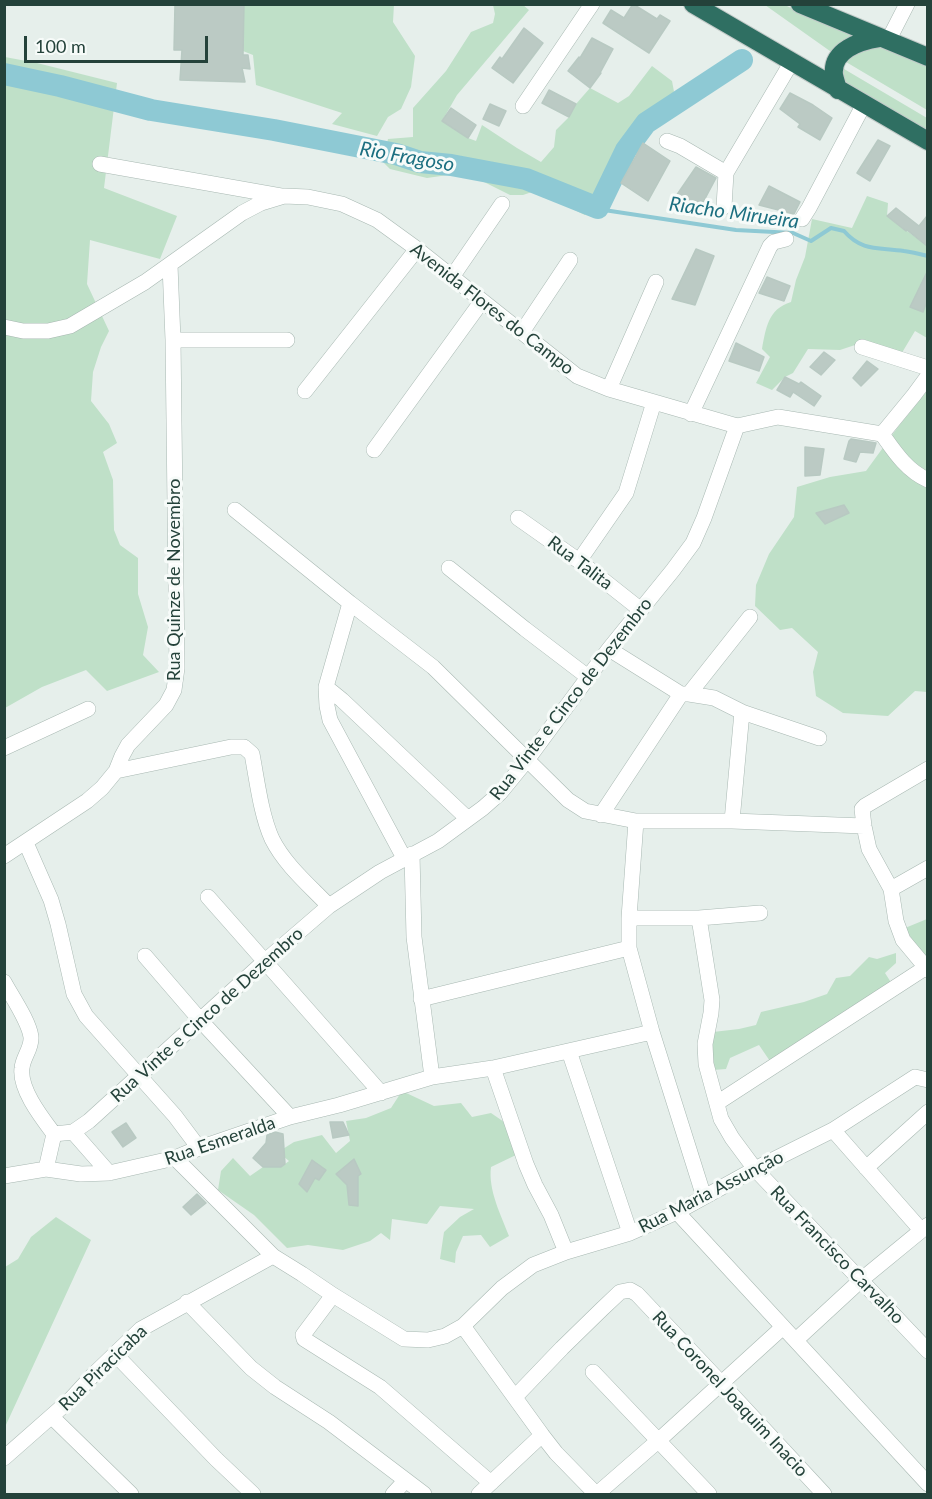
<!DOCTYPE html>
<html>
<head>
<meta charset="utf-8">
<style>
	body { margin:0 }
	#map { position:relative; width:932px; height:1499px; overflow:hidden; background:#e6efeb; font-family:Lato,sans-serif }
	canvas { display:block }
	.frame { position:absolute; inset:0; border:6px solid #24423a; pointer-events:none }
	.scale { position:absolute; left:24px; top:36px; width:184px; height:27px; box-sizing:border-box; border:3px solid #24423a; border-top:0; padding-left:8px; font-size:18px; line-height:21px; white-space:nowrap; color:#24423a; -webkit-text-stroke:4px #f7fbf9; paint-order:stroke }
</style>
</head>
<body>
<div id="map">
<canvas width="932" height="1499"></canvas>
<div class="frame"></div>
<div class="scale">100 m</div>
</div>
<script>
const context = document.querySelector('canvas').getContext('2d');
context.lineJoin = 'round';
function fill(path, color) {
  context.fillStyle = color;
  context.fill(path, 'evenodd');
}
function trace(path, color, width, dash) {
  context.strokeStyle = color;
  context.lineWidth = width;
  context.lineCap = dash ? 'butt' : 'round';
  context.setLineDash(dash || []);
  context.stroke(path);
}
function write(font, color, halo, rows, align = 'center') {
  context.font = font + ' Lato,sans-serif';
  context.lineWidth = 6;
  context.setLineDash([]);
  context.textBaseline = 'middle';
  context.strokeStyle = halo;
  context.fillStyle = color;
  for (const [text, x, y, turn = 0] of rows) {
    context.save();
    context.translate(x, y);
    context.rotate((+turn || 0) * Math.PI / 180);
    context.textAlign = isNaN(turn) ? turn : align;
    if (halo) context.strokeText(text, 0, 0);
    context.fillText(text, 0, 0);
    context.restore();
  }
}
fill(new Path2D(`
	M394,4L393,22L415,56L411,87L401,109L388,117L377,136L332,124L342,113L256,85L253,55L243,51L244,5Z
	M493,5H523L529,10L457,95L442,121L468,138L476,141L482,125L517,148L541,162L554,147L556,130L569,117L576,104L590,88L618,103L629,96L652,66L672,81L675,97L639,120L585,215L535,191L523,195H510L474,177L455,174L427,178L390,169L383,162L388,139L413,137V108L446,71L471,32L493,23L495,14Z
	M765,5H785L797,11L869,37L837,56Z
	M880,42L927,60V110L841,59Z
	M5,57L37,63L117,83L104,188L177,216L160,259L90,240L87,284L109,331L101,347L93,372L91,401L109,424L117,443L103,452L113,480L114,530L120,545L138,558V594L148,627L143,655L159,672L107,691L86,670L42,687L5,708Z
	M839,66L927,118V138L846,90Z
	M867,196L888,203L887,216C900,227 914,235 927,246V338L915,331L900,356L861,343L840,350L808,349L793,373L785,377L772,390L756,383L770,357L762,349C766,328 768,309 791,302L796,280L805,257L812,219L852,228Z
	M927,391V692L915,691L888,716L843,713L816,696L813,672L818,652L792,628L780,630L755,606L756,585L769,554L794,517L797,487L830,477L866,471L898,427Z
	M927,919V963L905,928Z
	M896,953V963L885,973L892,984L774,1067L759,1045L730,1058L726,1069L713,1070L711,1045L713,1032L739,1029L756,1025L761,1012L804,1002L827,994L836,978L850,976L869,957L877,959Z
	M402,1091L434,1106L461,1103L472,1117L491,1113L507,1124L516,1155L491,1167C488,1190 501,1215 509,1236L490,1247L481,1235L463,1236L456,1252L455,1263L440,1259L444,1232L460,1217L474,1209L440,1206L427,1224L392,1219L390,1240L381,1233L370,1241L343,1250L308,1245L287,1248L254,1215L218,1190L221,1171L233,1158L250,1176L263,1167H281L289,1161L278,1152L294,1142L322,1135L336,1153L350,1141L346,1121L366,1118L391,1108Z
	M56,1217L91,1240L5,1427V1267L18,1259L31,1237Z`), '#bfe0c8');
trace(new Path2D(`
	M598,208L604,210L736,230L793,233L811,241L831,228L844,231C862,252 879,247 904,251C912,252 920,254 928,256`), '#8ec9d4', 4);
trace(new Path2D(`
	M4,74L60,86L151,110L274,130L396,154L420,162L451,165L526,179L598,208L626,150L646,123L742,60`), '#8ec9d4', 22);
const building = new Path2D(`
	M175,4H244L243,55H248L250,69L242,68L245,82L180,80L182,50H174Z
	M633,4L657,19L660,15L670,21L649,53L603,23L611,10L624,18Z
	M524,28L543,43L513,83L492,68L500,57L502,59Z
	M592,38L613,49L600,73H601L590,88L568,71L579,57L580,58Z
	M549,90L576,104L569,117L542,103Z
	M790,93L813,105L832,118L820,140L798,127L800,124L780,109Z
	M490,104L506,111L499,126L483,119Z
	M451,108L476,125L468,138L442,121Z
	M878,140L890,146L870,181L857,173Z
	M643,143L670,161L648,201L621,183Z
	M696,167L716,178L699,210L674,199Z
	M769,186L800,202L794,214L759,205Z
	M896,208L919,226L927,216V246L907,230L906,231L887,216Z
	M696,249L714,256L695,305L672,299Z
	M927,272V301L923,312L910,307Z
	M767,277L790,286L784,301L759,293Z
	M736,343L764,357L759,371L729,361Z
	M824,352L835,360L821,375L810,367Z
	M867,361L878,369L861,386L853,378Z
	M785,377L799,384L801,382L821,396L814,406L793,392L790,397L777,390Z
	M851,439L876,443L873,453L860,452L856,462L844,459L849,441Z
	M805,447L824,449L820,475L805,476Z
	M844,505L849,513L825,524L816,513Z
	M330,1122H343L349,1135L333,1138Z
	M126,1123L136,1138L123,1147L112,1132Z
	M275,1132L283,1134L285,1164L281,1167H263L253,1158L266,1143L267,1135Z
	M354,1159L361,1174L358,1176V1206L349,1205L347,1185L336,1174Z
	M312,1160L326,1170L319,1180L315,1178L307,1192L299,1184Z
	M197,1194L206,1203L191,1215L183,1207Z`);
fill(building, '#bbcac4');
trace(building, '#b8c9c2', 1.5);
const street = new Path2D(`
	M888,41L907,4
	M523,106L592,4
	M667,141L680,146L726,173
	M100,164L281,196
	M724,207L726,173L791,63
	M802,219L809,208L864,104
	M452,277L502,204
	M4,327L23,331H48L70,326L145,282L242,213L261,203L284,196L308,197L342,204L377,220L417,249L577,376L609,389L737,426L778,417L882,434
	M522,332L570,260
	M173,340H287
	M862,347L928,368
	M609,389L656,282
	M305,391L417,249
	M691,414L770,246L774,242L786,239
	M882,434L914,395L928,376
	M882,434C894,451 907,471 928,480
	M374,450L482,301
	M235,510L350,603L433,667L568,800L585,811L636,821H732L864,826
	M518,518L579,561L641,610
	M579,561L626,493L654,402
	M449,568L525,629L588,677
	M350,603L326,687L327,706L330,720L404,858
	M609,649L681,694
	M326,687L342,700L468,819
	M681,694H689L714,698L742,712L819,738
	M689,694L750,617
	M4,748L88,709
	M928,769L865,806L862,809L864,826L869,849L891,889L896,921L903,940L928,970
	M116,771L231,747H244L252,754C257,780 261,815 272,839C285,865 309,885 329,906
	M601,815L681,694
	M636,821L629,918V948L652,1032L704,1197
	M732,821L742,712
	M26,843L51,900L58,924L74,994L86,1016L175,1116L199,1148
	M412,854L414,937L432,1077
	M4,856L87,801L102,788L116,771L122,756L128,745L166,705L174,690L177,668L173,340L170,265
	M891,889L928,868
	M208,897L381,1093
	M629,918H699L760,913
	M699,918L712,1000L711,1013L705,1044L706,1064L721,1119L732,1138L755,1169L928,1351
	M145,956L201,1021L290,1117
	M4,982C12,997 29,1021 31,1037C32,1048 23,1057 22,1068C19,1089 42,1118 54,1134
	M421,999L629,948
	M569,1051L630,1233
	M493,1068L526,1164L535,1185L551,1215L566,1252
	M717,1103L925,968
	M833,1130L921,1230
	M73,1132L109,1173
	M175,1158L273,1256L302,1274L333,1295L404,1339L428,1340L445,1336L463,1326L502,1288L533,1265L566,1252L630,1233L677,1212L755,1169L833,1130L915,1077L928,1080
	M866,1168L928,1112
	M46,1169L54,1134L73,1132L89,1121L264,962L329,906L380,872L438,841L483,808L500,793L527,760L609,649L673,570L693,543L704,518L737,426
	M4,1176L46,1169L81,1174L109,1173L175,1158L199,1148L290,1117L339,1105L432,1077L493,1068L652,1032
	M677,1212L928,1484
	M333,1295L303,1335L304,1339L380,1387L491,1483
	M187,1302L251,1368L275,1387L329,1422L424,1494
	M463,1326L542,1435L556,1453L596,1494
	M796,1340L861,1280L928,1225
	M115,1354L216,1459L253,1494
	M593,1372L709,1494
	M515,1397L562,1348L602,1309L620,1292L630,1290L637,1294L721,1383L824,1494
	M52,1417L131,1494
	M4,1458L71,1399L93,1375L141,1329L273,1256
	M393,1494L405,1481
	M479,1494L542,1435
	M597,1494L659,1440L783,1327`);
const highway = new Path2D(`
	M693,4L928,141
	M800,4L928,57
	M838,90C837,85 835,80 834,75C831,50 860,41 879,38`);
trace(street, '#a8b8b2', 16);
trace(highway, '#c2cac8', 20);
trace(street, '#fff', 15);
trace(highway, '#2f6f62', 18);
write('18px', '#24423a', '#f7fbf9', [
	["Avenida Flores do Campo",492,309,38],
	["Rua Talita",580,563,37],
	["Rua Quinze de Novembro",174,580,-90],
	["Rua Vinte e Cinco de Dezembro",571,699,-52],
	["Rua Vinte e Cinco de Dezembro",207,1015,-42],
	["Rua Esmeralda",220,1141,-19],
	["Rua Maria Assunção",711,1192,-27],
	["Rua Francisco Carvalho",837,1255,46],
	["Rua Piracicaba",103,1368,-44],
	["Rua Coronel Joaquim Inacio",730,1394,47]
]);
write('italic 20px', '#1c6f80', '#f7fbf9', [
	["Rio Fragoso",407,157,10],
	["Riacho Mirueira",734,213,8]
]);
</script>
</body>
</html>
